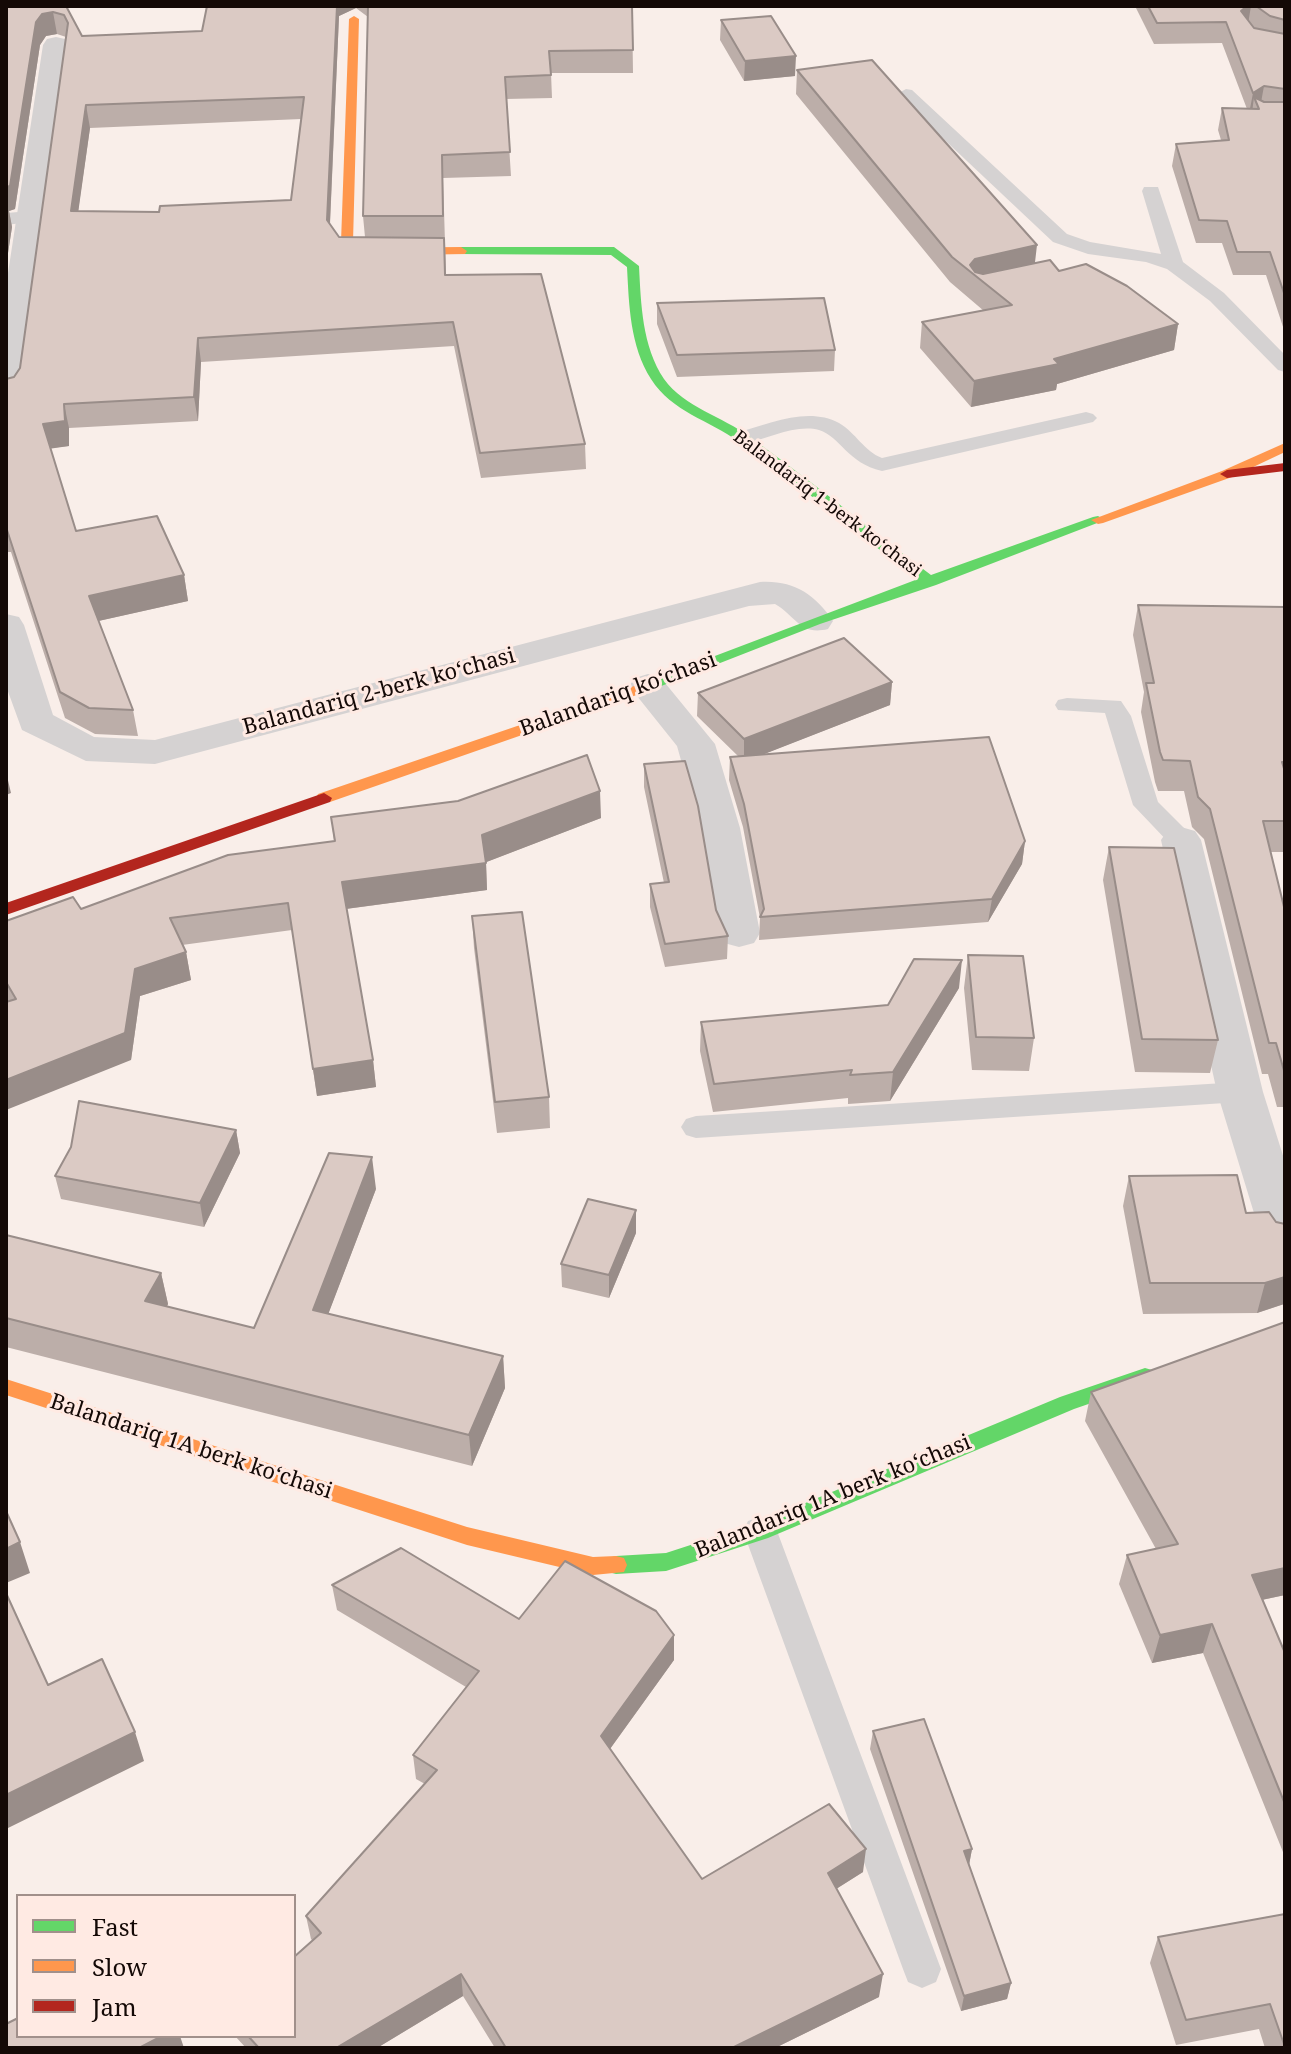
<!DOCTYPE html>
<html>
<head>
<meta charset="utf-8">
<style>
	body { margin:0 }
	#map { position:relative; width:1291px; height:2054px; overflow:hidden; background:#f9eee9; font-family:"Noto Serif",serif }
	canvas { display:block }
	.frame { position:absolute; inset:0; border:8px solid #140906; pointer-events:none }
	.legend { position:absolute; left:16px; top:1894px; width:280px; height:144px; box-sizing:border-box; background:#ffeae3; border:2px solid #a1908b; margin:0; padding:10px 14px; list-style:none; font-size:24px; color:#140906 }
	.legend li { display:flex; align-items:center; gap:16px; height:40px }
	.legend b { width:40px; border:2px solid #a1908b }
</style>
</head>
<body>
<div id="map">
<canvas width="1291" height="2054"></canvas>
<div class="frame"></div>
<ul class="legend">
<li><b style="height:10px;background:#63d668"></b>Fast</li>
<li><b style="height:10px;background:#ff974d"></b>Slow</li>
<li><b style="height:10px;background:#b3261e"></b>Jam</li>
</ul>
</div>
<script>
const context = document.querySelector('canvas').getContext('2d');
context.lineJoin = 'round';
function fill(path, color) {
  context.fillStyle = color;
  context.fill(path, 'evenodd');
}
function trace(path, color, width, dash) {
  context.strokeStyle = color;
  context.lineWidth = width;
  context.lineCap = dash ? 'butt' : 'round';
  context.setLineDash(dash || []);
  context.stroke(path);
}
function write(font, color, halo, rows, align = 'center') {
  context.font = font + ' "Noto Serif",serif';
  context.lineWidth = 6;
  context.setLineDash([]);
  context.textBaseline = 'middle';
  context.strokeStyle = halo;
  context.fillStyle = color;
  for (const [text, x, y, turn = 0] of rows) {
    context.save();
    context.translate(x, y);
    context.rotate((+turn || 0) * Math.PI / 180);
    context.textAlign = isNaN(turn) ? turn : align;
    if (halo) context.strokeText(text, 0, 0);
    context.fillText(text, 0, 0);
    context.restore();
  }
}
fill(new Path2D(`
	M906,89L912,90L1067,234L1090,242L1161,254L1142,191L1144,187H1158L1183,262L1224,293L1285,355V372L1278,370L1210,301L1167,269L1146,262L1088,254L1053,242L900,98L897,94Z
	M31,211L38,213V221L6,225V213Z
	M1086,412L1093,414L1097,418L1093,422L882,471C847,463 841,437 819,430C795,424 767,439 744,444L733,438L736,433C768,424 808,406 839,423C856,433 864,451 882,458Z
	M1067,698L1121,701L1131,716L1158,802L1190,834L1194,840L1190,846H1172L1133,805L1105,713L1058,710L1055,705L1058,700Z
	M1240,1082L1250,1085L1254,1092L1250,1099L1240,1102L696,1138L686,1135L681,1127L686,1119L696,1116Z
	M760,1517L772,1521L777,1531L941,1969L936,1982L922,1988L908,1982L903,1969L743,1531L748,1521Z`), '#d5d2d2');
fill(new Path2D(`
	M56,37L65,39L69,45L22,392L18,399L6,402V286L43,45L47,39Z
	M760,582C793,580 815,594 833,621L828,629C800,636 796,616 775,604L749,606L155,764L86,761L22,730L6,686V614L19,617L24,625L53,715L94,737L155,740Z
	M648,674L661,678L715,744L740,828L760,933L754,943L739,947L724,943L718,933L700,828L677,746L629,686L635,678Z
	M1181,827L1195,831L1201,840L1263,1092L1285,1162V1254L1268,1249L1261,1236L1217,1092L1161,840L1167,831Z`), '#d5d2d2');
fill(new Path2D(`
	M461,247H614L639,266C641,304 642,346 664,379C685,408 722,416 750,437C811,481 870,529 931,575L1093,517L1098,516L1105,520L936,585L820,624L651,690H641L638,687L641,684L918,579C858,534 800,485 739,442C709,420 672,412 651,379C630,346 629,305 627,267L611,255L457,254L455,251Z
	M1145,1368L1152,1370L1155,1376L1152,1382L1074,1409L768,1538L666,1571L616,1574L608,1572L605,1565L608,1558L616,1556L666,1553L755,1524L1060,1397Z`), '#63d668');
fill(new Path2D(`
	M354,16L359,19L353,242L356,248L461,247L467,251L465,254L352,256L348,255L341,242L349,19Z
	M1285,443V452L1232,477L1103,523L1098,524L1091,520L1222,471Z
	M646,682L654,687L651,690L330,802H318L316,798L318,794Z
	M6,1379L467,1527L593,1557L616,1556L624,1558L627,1565L624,1572L593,1575L467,1545L6,1395Z`), '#ff974d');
fill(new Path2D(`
	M1285,463V471L1227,478L1220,474L1227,470Z
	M324,793L332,798L330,802L6,915V903Z`), '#b3261e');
fill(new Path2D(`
	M6,6H66L82,36L202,31L207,6H632L633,73H551L552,98L506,99L511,176L443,178L446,275L585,444L586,469L481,478L454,346L201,362L198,421L69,428V446L50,448L76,531L184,575L188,601L98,621L133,710L138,736L95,734L65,718L11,552H6V379L14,377L20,368L66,37L57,34L46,36L40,45L15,209L9,211L12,227L6,266ZM356,8L368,17L363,216L365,237H339L330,225L339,16ZM301,119L291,200L159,212L78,211L90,128Z
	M1135,6H1284L1285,8V333L1266,275H1233L1222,243H1196L1172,166L1176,144L1221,140L1218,130L1222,108L1247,109L1222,43L1154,44Z
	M721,20L795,76L744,81L720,40Z
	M797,70L1034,263L1059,271L1178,324L1174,350L1057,384L1056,390L971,407L920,348L922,322L984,311L950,282L796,94Z
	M657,303L835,350L834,371L677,377L657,324Z
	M1138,605L1285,607V852H1270L1285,911V1107H1277L1268,1074H1262L1204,839L1192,827L1184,791H1158L1155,782L1141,712L1144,692L1133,635Z
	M892,682L890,705L761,755L1025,841L1022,864L988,922L759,940L760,918L743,827L729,780L730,757H739L697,716L698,693Z
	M644,764L728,936L727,959L665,967L650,907V884L664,883L644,787Z
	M331,817L601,818L486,862L487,890L346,909L373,1060L376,1087L317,1096L292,930L182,945L186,952L191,980L140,996L131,1060L9,1002L6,997V921L81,909L334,841Z
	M1109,847L1218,1040L1210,1073L1135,1072L1103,880Z
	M472,916L549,1097L550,1128L497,1133L474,948Z
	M968,955L1034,1038L1029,1071L972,1070L964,988Z
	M959,988L890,1101L848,1104V1098L713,1112L700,1051L701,1022L888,1005Z
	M236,1130L240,1153L204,1227L61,1199L55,1176Z
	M1129,1176L1285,1224V1306L1284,1304L1257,1313L1143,1314L1123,1206Z
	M376,1189L328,1314L503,1356L505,1388L472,1466L6,1347V1235L161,1273L168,1304L167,1307L254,1328Z
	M636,1210V1233L609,1298L562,1287L561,1264Z
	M1285,1322V1595L1262,1600L1285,1653V1857L1203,1653L1152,1663L1119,1584L1127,1555L1156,1549L1085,1421L1091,1392Z
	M332,1585L519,1619L674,1660L610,1749L702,1879L863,1872L836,1889L879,1997L775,2048H495L463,1996L377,2048H246L235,2036H294L313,1941L311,1939L306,1916L425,1784L416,1779L413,1755L466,1687L337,1610Z
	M873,1731L972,1849L969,1865L1011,1983L1007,1999L961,2011L870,1749Z
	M1285,1914V2048H1265L1259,2029L1176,2045L1150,1963L1158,1937Z`), '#bcaea9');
fill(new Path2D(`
	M337,6H355L356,8L339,16L329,243L327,220Z
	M1247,6H1251L1248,24L1241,11Z
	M53,12L57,34L46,36L40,45L15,209L9,211L12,227L6,266V187L36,22L42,14Z
	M796,56L795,76L744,81L745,61Z
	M1264,86L1260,108L1254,97L1252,113L1249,114L1253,93Z
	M86,105L90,128L75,235L71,211Z
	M1037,245L1034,271L983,282L970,265L975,259Z
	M1178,324L1174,350L1057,384L1056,390L971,407L974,381Z
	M198,338L201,362L198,421L194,397Z
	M64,404L69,428V446L48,449L43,424Z
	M184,575L188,601L94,622L89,596Z
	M892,682L890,705L744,762V739Z
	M6,772L11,793L6,795Z
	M600,791L601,818L484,863L482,835Z
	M1025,841L1022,864L988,922L992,899Z
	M486,863L487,890L345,909L342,882Z
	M186,952L191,980L140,996L131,1060L6,1110V1080L135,969Z
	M962,960L959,988L890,1101L893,1072Z
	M373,1060L376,1087L317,1096L313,1069Z
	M236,1130L240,1153L204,1227L200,1203Z
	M372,1157L376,1189L318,1341L313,1310Z
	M636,1210V1233L609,1298V1275Z
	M161,1273L168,1304L152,1332L145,1301Z
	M1285,1277L1284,1304L1257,1313L1265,1283Z
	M503,1356L505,1388L472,1466L469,1435Z
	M20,1542L30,1573L6,1583V1549Z
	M1285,1568V1595L1242,1604L1252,1575Z
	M1212,1624L1203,1653L1152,1663L1160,1635Z
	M674,1635V1660L602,1760L601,1736Z
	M135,1732L144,1761L6,1829V1795Z
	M866,1849L863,1872L825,1896L828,1873Z
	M972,1849L969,1865L964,1851Z
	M461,1974L463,1996L377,2048H336Z
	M883,1974L879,1997L775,2048H732Z
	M1011,1983L1007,1999L961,2011L964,1996Z
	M162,2036H180L184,2048H139Z`), '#998d89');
const building = new Path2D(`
	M6,6H66L82,36L202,31L207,6H337L327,220L339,237L444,238L445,275L541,274L585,444L480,453L453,322L198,338L194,397L64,404L65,421L43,424L76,531L157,516L184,575L89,596L133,710L89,708L60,692L6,527V379L14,377L20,368L68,23L64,15L53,12L42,14L36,22L10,186L6,187ZM304,97L291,200L160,206L159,212L71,211L86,105Z
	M368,6H632L633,50L549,51L551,75L505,77L510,152L442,155L443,216H363Z
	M1148,6H1247L1241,11L1254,28L1285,34V89L1264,86L1253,93L1226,22L1157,23Z
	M1256,6H1284L1285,20L1270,16Z
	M771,16L796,56L745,61L721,20Z
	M872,60L1037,245L975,259L970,265L975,272L983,274L1050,260L1059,271L1086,264L1127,286L1178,324L1054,359L1059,364L974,381L922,322L1012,305L952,257L797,70Z
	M1254,97L1264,102H1285V296L1270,252H1237L1227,221L1199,220L1176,144L1229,140L1222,108L1259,109Z
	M824,298L835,350L677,355L657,303Z
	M1138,605L1285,607V762H1282L1285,772V821H1263L1285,911V1074L1276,1043H1269L1210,809L1198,797L1190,761L1163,760L1160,752L1146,683H1154Z
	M844,638L892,682L744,739L698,693Z
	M989,737L1025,841L992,899L760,917L764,909L744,804L730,757Z
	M587,755L600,791L482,835L486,863L342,882L373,1060L313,1069L288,903L170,918L186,952L135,969L125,1033L6,1080V1002L16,999L6,982V921L73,897L81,909L228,855L335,841L331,817L458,801Z
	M685,761L698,806L716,910L728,936L665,944L650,884L669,882L644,764Z
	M1109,847L1174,848L1218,1040L1142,1039Z
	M522,912L549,1097L495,1102L472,916Z
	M968,955L1023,956L1034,1038L976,1037Z
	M914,959L962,960L893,1072L850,1075L852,1070L714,1084L701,1022L888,1005Z
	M79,1101L236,1130L200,1203L55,1176L71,1147Z
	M329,1153L372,1157L313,1310L503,1356L469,1435L6,1318V1235L161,1273L145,1301L254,1328Z
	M1237,1175L1246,1213L1269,1212L1276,1222L1285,1224V1277L1265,1283H1150L1129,1176Z
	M588,1199L636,1210L609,1275L561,1264Z
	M1285,1322V1568L1252,1575L1285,1653V1804L1212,1624L1160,1635L1127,1555L1178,1544L1091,1392Z
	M6,1511L20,1542L6,1549Z
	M401,1548L519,1619L565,1561L656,1611L674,1635L601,1736L702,1879L829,1804L866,1849L828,1873L883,1974L732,2048H506L461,1974L336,2048H259L248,2036H294V1957L321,1933L306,1916L437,1770L413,1755L479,1671L332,1585Z
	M6,1593L48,1685L102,1659L135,1732L6,1795Z
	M924,1719L972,1849L964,1851L1011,1983L964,1996L873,1731Z
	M1285,1914V2047L1270,2004L1186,2020L1158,1937Z
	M18,2018V2036H162L139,2048H6V2024Z`);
fill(building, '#dbcac4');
trace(building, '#998d89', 2);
write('18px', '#140906', '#ffeae3', [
	["Balandariq 1-berk koʻchasi",827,504,37]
]);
write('22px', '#140906', '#ffeae3', [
	["Balandariq 2-berk koʻchasi",379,692,-15],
	["Balandariq koʻchasi",618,695,-20],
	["Balandariq 1A berk koʻchasi",191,1447,18],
	["Balandariq 1A berk koʻchasi",833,1497,-22]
]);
</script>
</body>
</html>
